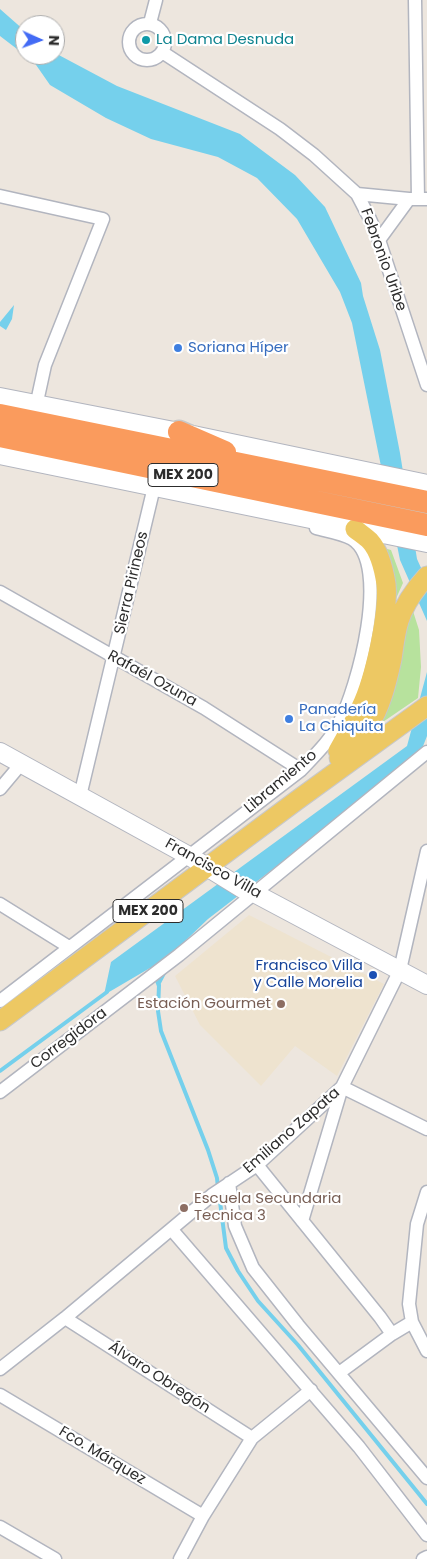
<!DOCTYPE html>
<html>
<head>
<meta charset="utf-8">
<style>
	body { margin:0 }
	#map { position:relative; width:427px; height:1559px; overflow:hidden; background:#ede6de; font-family:Poppins,sans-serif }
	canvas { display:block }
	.north { position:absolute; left:15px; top:15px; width:50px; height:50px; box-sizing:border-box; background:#fff; border:1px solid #ababab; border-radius:50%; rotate:92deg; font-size:14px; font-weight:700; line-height:20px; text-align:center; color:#2c2c2c }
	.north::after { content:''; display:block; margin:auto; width:18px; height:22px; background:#436bf5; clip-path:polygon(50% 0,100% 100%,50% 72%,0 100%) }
</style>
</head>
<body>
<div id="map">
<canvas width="427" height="1559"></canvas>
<div class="north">N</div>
</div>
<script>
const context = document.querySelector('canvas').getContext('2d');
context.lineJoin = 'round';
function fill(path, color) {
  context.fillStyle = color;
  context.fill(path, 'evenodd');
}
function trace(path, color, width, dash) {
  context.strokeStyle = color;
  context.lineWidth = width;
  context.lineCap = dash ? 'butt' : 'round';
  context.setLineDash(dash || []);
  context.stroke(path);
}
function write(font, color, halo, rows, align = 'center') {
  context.font = font + ' Poppins,sans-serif';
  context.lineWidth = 4.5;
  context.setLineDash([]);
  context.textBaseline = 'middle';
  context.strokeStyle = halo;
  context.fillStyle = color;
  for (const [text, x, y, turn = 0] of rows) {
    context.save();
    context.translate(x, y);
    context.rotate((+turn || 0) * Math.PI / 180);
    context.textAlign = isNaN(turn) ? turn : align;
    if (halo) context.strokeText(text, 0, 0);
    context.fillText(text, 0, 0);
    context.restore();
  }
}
fill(new Path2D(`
	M249,915L384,984L337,1076L295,1046L261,1086L200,1025L175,976Z`), '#eee3cf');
fill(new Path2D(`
	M380,547L391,550L403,583L390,612Z
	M412,608L419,630L421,667L418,698L377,726L396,668Z`), '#b7e29d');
fill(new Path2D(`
	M0,9L25,31V55H55V53L117,86L240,134L295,175L325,207L361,283L363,296L380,350L400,453L417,559L427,581V621L400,560L352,323L340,292L297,219L257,178L218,157L151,139L106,118L50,85L34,62L0,36Z
	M14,305L12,319L6,330L0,326V322Z
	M427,672V736L418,759L386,782L208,919L181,945L158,989L150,968L104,995L111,962L407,746Z`), '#75d0ec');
trace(new Path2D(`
	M159,985L158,1011L161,1031L208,1150L217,1178L218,1188
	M0,1071L107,992
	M219,1194L226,1248L238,1271L258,1301L298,1345L427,1504`), '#75d0ec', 4);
const street = new Path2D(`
	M415,0L418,199
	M150,23L156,0
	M129 42a18 18 0 1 1 36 0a18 18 0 1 1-36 0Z
	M162,52L280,129L314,155L357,194L369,217L379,240L427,385
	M357,194L409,199H427
	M0,196L103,219L45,365L35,411
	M379,240L409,199
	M0,592L204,708L301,770
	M0,789L21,764
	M80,796L154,487
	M0,904L69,947
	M0,1001L301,770C315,755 330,741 339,723C357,690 392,564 352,539C342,533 327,531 316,528
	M0,1092L179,955L427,752
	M257,1165L380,1317L392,1334
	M229,1183L235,1226L253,1268L298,1325L427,1478
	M427,1192L417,1224L409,1304L412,1322L427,1351
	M302,1221L342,1087L427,1129
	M172,1230L359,1447L427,1535
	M65,1318L252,1438
	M0,1369L65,1318L212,1195L257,1165L342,1087L400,970L427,851
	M339,1373L392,1334L412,1322
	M0,1395L203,1516
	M0,1527L55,1559
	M180,1559L203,1516L252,1438L311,1390
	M423,1559L427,1557`);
const secondary = new Path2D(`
	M0,397L179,432L427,484
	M0,455L427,543
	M0,752L189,856L246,891L254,893L427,985`);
const primary = new Path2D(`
	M338,751C346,737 354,722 361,707C374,680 389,614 386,584C384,571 379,551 370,541C366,537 360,533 355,529
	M339,758C349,748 361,739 368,727C381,707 387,682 392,659C394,646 395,634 399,621C404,605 415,589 427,576
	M0,1021L296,801L427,706`);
const highway = new Path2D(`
	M0,415L427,502
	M179,432L225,452
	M0,436L427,525`);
trace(street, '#b2b5bf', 15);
trace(secondary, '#b2b5bf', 20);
trace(primary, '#c8c8c8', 21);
trace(highway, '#c8c8c8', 25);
trace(street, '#fff', 12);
trace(secondary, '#fff', 18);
trace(primary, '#edc863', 19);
trace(highway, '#fa9b5d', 22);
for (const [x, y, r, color] of [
	[146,40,5,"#0f9aa8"],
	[178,348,5,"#3f7fe0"],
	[289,719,5,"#3f7fe0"],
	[373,975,5,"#1a4fb4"],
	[281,1004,5,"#8d6e63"],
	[184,1208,5,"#8d6e63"]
]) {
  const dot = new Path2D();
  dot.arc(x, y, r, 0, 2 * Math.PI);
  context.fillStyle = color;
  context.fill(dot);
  trace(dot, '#fff', 2);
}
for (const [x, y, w] of [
	[183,475,70],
	[148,911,70]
]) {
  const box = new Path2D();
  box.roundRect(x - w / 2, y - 11.5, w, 23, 4);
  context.fillStyle = '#fff';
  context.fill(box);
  trace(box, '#2c2c2c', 1);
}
write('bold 14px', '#2c2c2c', null, [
	["MEX 200",183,475],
	["MEX 200",148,911]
]);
write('15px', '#0d838f', '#fff', [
	["La Dama Desnuda",156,40]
], 'left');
write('15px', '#2c2c2c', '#fff', [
	["Febronio Uribe",383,260,70],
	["Sierra Pirineos",132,583,-77],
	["Rafaél Ozuna",152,679,29],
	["Libramiento",281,782,-40],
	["Francisco Villa",213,869,29],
	["Corregidora",69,1039,-37],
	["Emiliano Zapata",292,1131,-41],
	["Álvaro Obregón",159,1378,33],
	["Fco. Márquez",102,1456,31]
]);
write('15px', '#366cbe', '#fff', [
	["Soriana Híper",188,348],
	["Panadería",299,710],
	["La Chiquita",299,727]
], 'left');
write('15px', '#164399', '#fff', [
	["Francisco Villa",363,966],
	["y Calle Morelia",363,983]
], 'right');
write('15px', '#785e54', '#fff', [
	["Estación Gourmet",271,1004],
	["Escuela Secundaria",194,1199,"left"],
	["Tecnica 3",194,1216,"left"]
], 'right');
</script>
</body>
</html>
